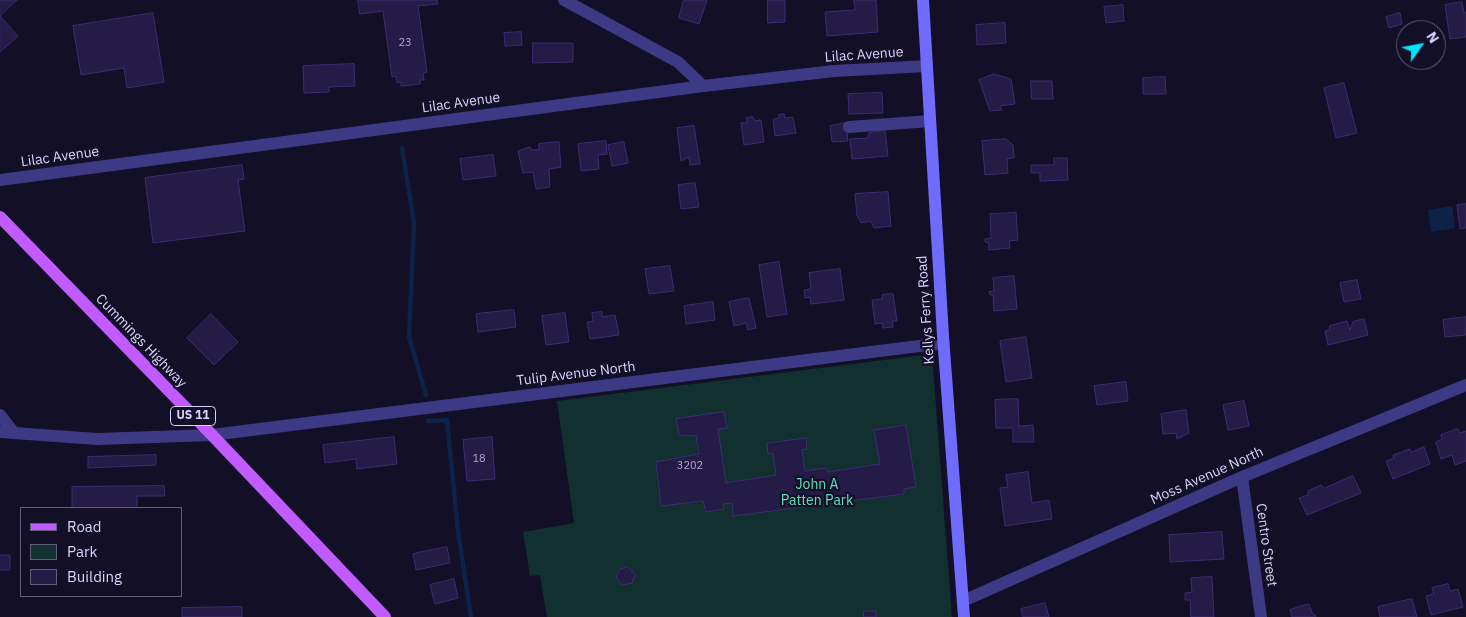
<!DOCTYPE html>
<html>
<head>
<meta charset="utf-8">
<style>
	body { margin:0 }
	#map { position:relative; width:1466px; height:617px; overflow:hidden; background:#130f26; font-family:"IBM Plex Sans",sans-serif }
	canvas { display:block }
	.legend { position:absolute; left:20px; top:507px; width:162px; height:90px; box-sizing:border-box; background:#130f26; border:1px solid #625e7d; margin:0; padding:6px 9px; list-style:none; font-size:15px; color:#d9d4ff }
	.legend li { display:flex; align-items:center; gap:10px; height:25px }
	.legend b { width:25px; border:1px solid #625e7d }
	.north { position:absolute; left:1396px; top:20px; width:50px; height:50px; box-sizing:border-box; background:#130f26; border:1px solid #625e7d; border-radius:50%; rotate:57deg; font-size:14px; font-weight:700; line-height:20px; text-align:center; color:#d9d4ff }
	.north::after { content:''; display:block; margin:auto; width:18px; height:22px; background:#00e5ff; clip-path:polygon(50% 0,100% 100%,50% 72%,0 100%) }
</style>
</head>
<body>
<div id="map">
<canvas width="1466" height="617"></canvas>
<ul class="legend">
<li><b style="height:6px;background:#c25bff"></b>Road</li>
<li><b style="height:14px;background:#12302f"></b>Park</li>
<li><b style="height:14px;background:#241b47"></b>Building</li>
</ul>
<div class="north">N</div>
</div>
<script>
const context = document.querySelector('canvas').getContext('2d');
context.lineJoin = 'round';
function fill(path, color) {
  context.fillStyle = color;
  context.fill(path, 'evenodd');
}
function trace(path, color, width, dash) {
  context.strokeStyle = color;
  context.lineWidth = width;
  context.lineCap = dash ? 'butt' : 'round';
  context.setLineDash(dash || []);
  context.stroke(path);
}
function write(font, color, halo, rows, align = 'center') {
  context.font = font + ' "IBM Plex Sans",sans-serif';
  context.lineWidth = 4.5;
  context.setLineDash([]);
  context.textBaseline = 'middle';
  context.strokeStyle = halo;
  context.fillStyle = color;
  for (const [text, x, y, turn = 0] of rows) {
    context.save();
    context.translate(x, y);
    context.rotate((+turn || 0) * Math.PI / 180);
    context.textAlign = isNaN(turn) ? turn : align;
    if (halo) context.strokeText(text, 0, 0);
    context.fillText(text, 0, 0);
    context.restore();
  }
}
fill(new Path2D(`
	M932,354L952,617H547L540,575L530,576L523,532L574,523L557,401Z`), '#12302f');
fill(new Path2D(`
	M1452,206L1455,228L1431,232L1428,210Z`), '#0c2248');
trace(new Path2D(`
	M402,148L414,223L409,337L426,395
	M428,421L447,420L458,531L471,617`), '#0c2248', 4.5);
const building = new Path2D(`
	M0,0H17L0,16Z
	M358,0H437L438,4L418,6L427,72L423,73L424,80H420V84L401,86V82L397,83L396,76L392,77L383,11L360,14Z
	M684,0H707L699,24L679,18Z
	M768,0H785V22L768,23Z
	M854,0H876L878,32L827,36L825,12L855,10Z
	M1462,2L1464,13L1466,12V37L1450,39L1445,5Z
	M1123,5L1124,21L1106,23L1104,7Z
	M153,13L164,82L127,88L124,68L81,75L73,26Z
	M1400,13L1402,24L1389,28L1386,17Z
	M0,16L18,36L0,52Z
	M1005,23L1006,43L977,45L976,25Z
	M521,32L522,45L505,46L504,33Z
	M533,43H573V62L533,63Z
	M354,64L355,86L329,87V92L304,93L303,66Z
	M994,74L1011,79L1015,104L1000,106L1002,110L990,111L979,80Z
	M1165,77L1166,94H1143V78Z
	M1031,81H1052L1053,99H1032Z
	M1344,83L1357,133L1336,138L1324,88Z
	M882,93L883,113L849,114L848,94Z
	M784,114L785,118L793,117L796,133L775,136L773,119L779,118V115Z
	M753,117L755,121L761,120L764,142L744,145L741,123H747L746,118Z
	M846,123L848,141L832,142L830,126Z
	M694,126L700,164L690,165L689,157L681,161L677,128Z
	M885,131L888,156L852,159L850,139L868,138L869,133Z
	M1006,139L1013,145L1014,158L1007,159L1008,173L985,175L982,141Z
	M606,141L607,154L598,155L599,169L581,171L578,144Z
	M559,142L561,167L549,169L550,187L536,189L533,172L523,173L518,151L530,147L531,150H539V144Z
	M624,142L628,163L612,166L608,145Z
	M493,155L496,176L463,180L460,159Z
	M1054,158H1067L1068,180L1040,181V173H1031V165H1054Z
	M242,165L244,179L238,180L245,231L153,243L145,178Z
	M695,183L699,207L681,209L678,185Z
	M888,192L891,226L874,228L871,221L861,223L857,216L855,194Z
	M1466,204V228L1460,229L1457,205Z
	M1016,213L1018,240L1009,241L1010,248L989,250V243L985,242V239L991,238L990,214Z
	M779,262L787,314L767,317L759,265Z
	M670,266L674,291L649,294L645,269Z
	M840,269L844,300L811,304L810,297L805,298L804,290L811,289L809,273Z
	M1014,276L1017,309L994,311L993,295H990L989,292L994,291L993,278Z
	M1357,280L1361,299L1344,302L1340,283Z
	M893,294L897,321H892L893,327L883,328L882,323L875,324L872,300L882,299V295Z
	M749,298L756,328L748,330L746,323L734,326L729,302Z
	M713,302L715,320L686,324L684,306Z
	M514,310L516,327L478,332L476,314Z
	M602,312V317L615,315L619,335L590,339L587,322L593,321L592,313Z
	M565,313L569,342L546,345L542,316Z
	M211,314L238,342L214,365L187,338Z
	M1466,317V335L1445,337L1443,320Z
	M1364,319L1368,335L1328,345L1325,331L1330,330L1329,326L1347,321L1350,330L1353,322Z
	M1026,337L1032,378L1006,382L1000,341Z
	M1126,382L1128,401L1097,405L1094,386Z
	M1018,399L1019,426L1033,425L1034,442H1013V428H996L995,400Z
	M1244,401L1249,426L1228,430L1223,405Z
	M1186,410L1189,433L1177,439L1176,433L1163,434L1161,414Z
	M724,412L727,428L718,429L726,483L776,475L773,453L768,454L767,443L806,438L807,449L802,450L805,471L826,468L828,472L880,464L874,430L906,425L916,487L904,489V494L733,516L732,503L723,504L724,509L706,512L703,501L661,506L656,462L699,454L696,436L679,435L676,419Z
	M1458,429L1460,433L1466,431V461L1455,465L1452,455L1441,459L1436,442L1442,439L1441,435Z
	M394,437L397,464L357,469L356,459L325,463L323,445Z
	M492,437L495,479L467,481L463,440Z
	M1424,447L1430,464L1393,479L1386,461L1394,458L1393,455L1410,449L1411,452Z
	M156,455V465L88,468V457Z
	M1028,472L1032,503L1049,500L1052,519L1005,526L1000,488L1008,487L1006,475Z
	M1353,476L1361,493L1307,515L1299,498L1308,495V491L1321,485L1324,488Z
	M164,486L165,496H137V508H72V487Z
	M1222,532L1224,559L1170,562L1169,535Z
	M447,547L450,563L416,570L413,554Z
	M0,555H10V570H0Z
	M628,567L635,575L632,583L622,585L616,578L619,570Z
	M1212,577L1214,617H1191L1190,600H1185V593L1192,592L1191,578Z
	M454,579L458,598L435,604L430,585Z
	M1448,584L1450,591L1458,589L1463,607L1431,615L1426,596L1434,594L1432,588Z
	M1412,599L1417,617H1380L1378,607Z
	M1045,603L1049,617H1023L1021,609Z
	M1309,604L1313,615L1315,614L1316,617H1292L1290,610Z
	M242,607V617H182V608Z
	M864,611H876V617H864Z`);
fill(building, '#241b47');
trace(building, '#3b2d73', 1);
trace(new Path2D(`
	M564,0L678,62L703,86
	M849,127L930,121
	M0,180L703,86L834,71L927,66
	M0,415L14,433
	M0,432L97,439L212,435L943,343
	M1242,477L1261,617
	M963,601L1242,477L1466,385`), '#3d3a85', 12);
trace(new Path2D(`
	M923,0L943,336L964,617`), '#6f6bff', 12);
trace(new Path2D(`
	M0,217L212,435L385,617`), '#c25bff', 12);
write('11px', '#aca6d1', null, [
	["23",405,43],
	["18",479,459],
	["3202",690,466]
]);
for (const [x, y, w] of [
	[193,416,45]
]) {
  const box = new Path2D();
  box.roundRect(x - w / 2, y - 9.5, w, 19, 4);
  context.fillStyle = '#130f26';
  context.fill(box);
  trace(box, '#d9d4ff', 1);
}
write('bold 12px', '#d9d4ff', null, [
	["US 11",193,416]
]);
write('14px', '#d9d4ff', '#130f26', [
	["Lilac Avenue",864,55,-4],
	["Lilac Avenue",461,103,-8],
	["Lilac Avenue",60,157,-8],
	["Kellys Ferry Road",926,310,-94],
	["Cummings Highway",141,341,46],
	["Tulip Avenue North",576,374,-7],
	["Moss Avenue North",1207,476,-24],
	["Centro Street",1266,545,82]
]);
write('14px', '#5fe0c0', '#130f26', [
	["John A",817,485],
	["Patten Park",817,501]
]);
</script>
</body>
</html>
